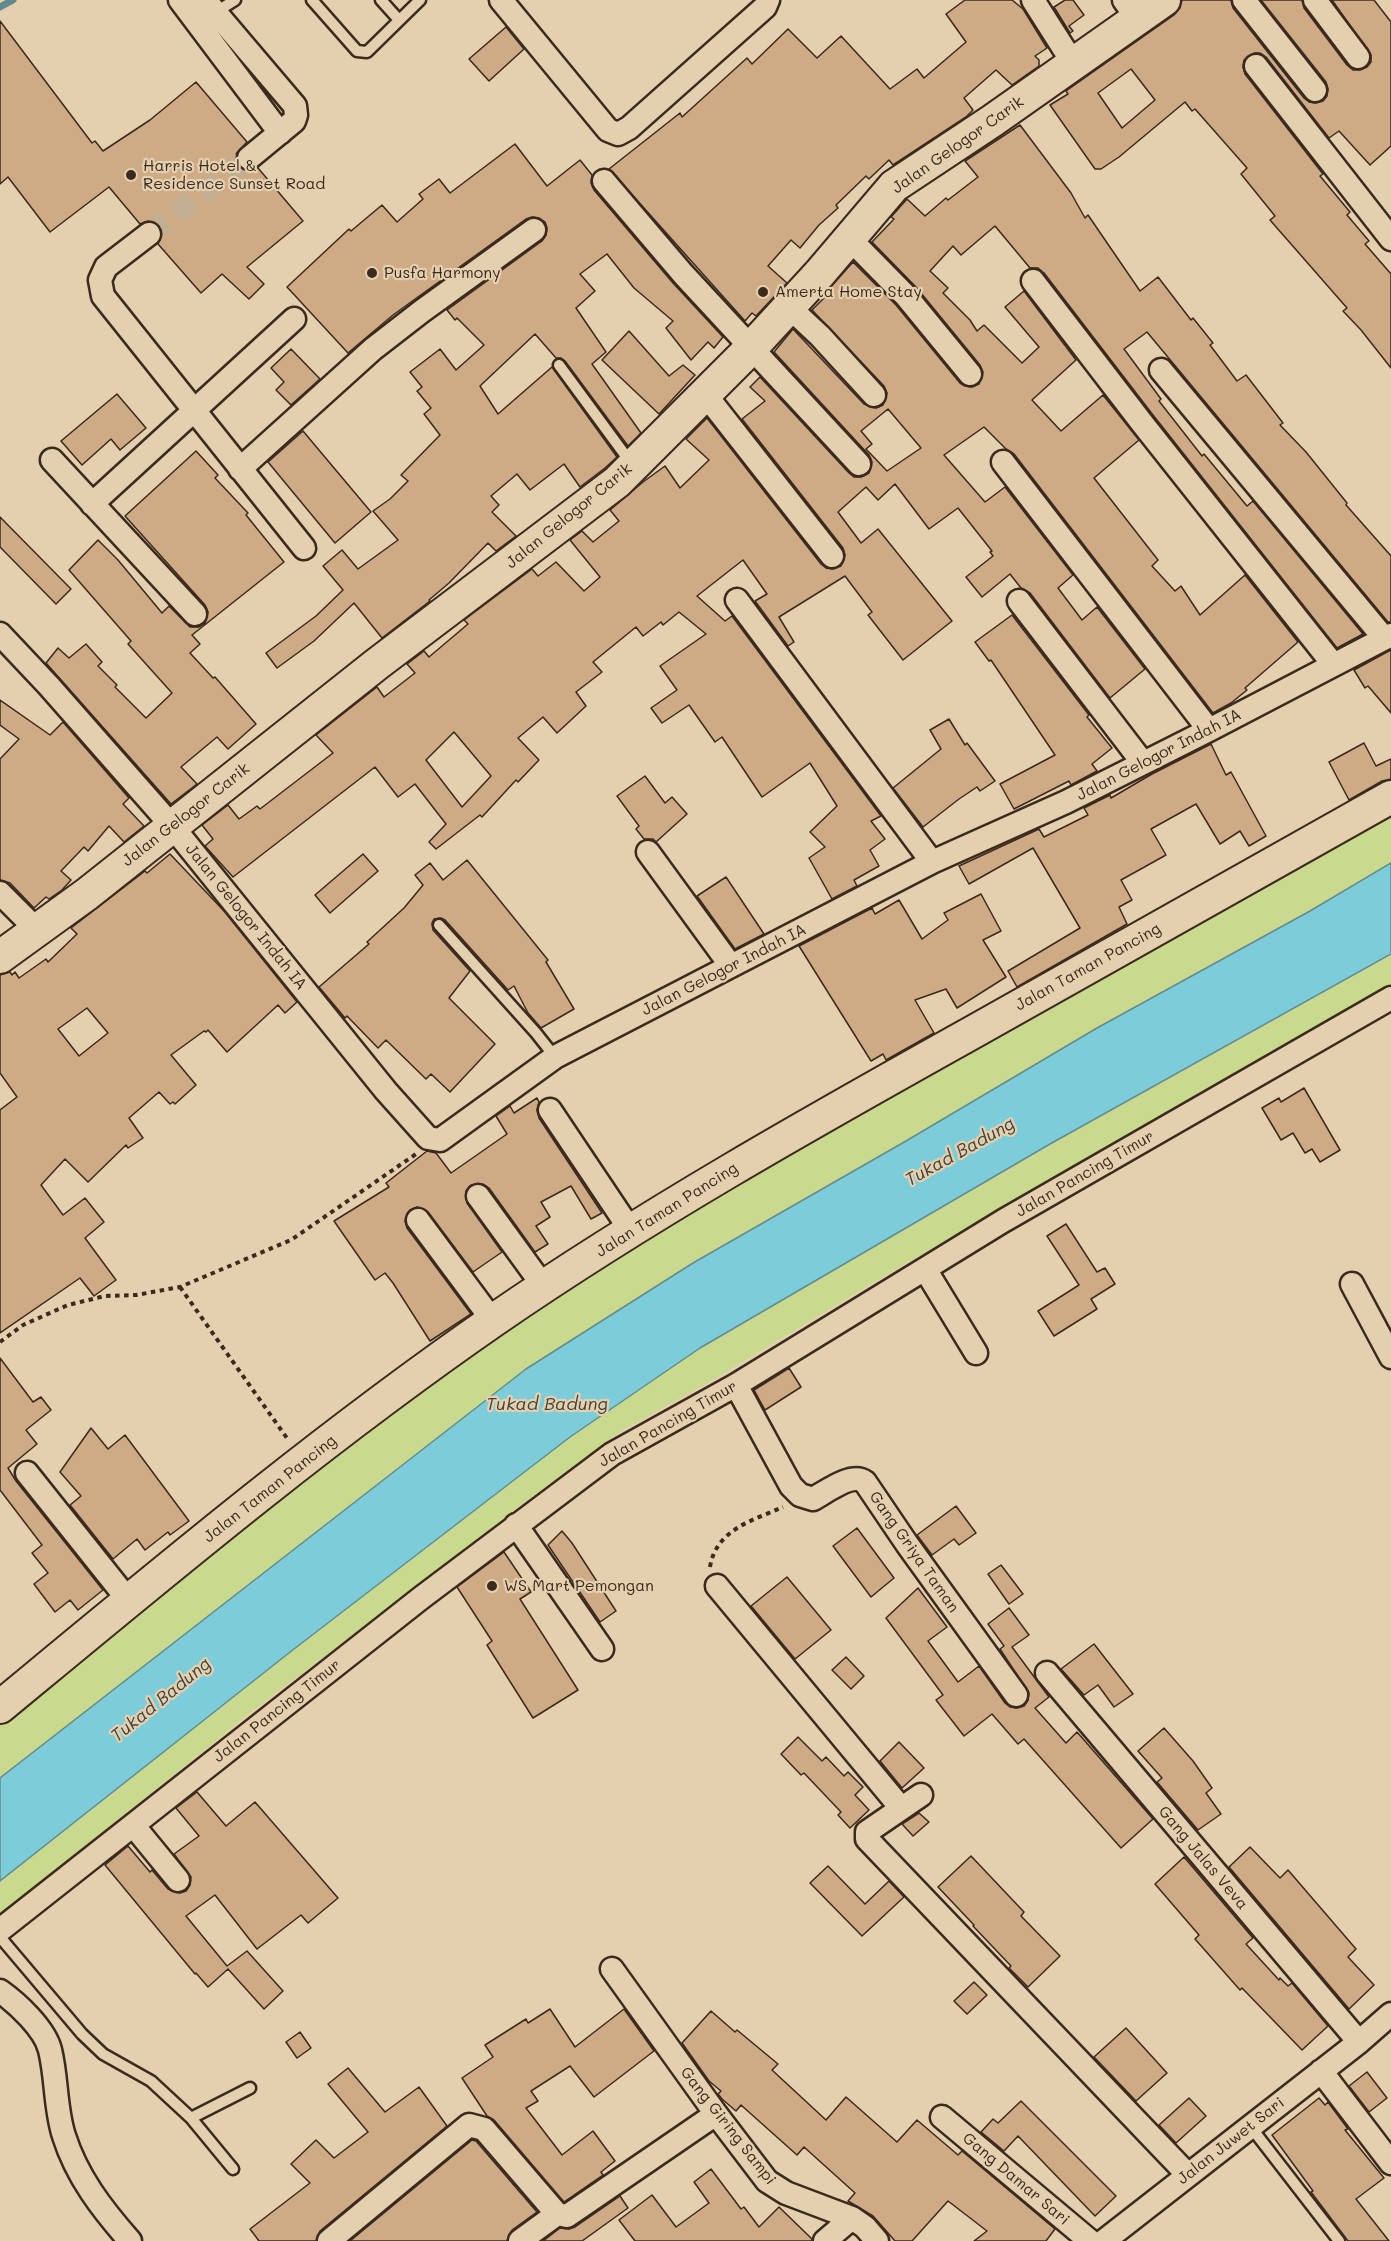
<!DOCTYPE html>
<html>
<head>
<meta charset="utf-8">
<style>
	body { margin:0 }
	canvas { display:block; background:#e4d0ae }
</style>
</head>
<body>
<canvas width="1391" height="2241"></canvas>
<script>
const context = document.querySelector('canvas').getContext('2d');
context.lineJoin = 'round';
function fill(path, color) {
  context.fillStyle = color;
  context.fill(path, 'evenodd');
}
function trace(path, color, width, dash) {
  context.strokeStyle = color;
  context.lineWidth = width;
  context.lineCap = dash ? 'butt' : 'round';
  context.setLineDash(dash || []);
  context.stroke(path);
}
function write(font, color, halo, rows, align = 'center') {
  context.font = font + ' Mali,sans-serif';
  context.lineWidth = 4.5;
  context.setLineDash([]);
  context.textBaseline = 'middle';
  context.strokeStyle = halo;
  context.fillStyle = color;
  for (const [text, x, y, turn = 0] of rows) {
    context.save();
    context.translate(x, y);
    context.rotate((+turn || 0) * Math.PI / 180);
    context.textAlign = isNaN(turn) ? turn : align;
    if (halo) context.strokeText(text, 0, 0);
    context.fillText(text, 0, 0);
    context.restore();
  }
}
fill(new Path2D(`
	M1391,812V863L1310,911L1097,1028L526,1369L0,1778V1723L385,1417L548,1296L906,1082L1100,981Z
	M1391,954V985L1267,1053L876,1281L711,1381L621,1431L530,1498L393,1605L274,1694L0,1914V1881L294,1649L570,1437L700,1348L1050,1144Z`), '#c9d98d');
const water = new Path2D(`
	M1391,863V954L1050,1144L700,1348L570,1437L294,1649L0,1881V1778L526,1369L693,1263L906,1141L1097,1028L1310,911Z`);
fill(water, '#7dccda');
trace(water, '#638b8f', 1.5);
trace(new Path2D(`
	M0,7L13,0`), '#638b8f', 7);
const building = new Path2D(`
	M965,0H1012L1023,9L1047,48L1035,56L1039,60V66L1012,85L996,70L964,98L973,110L966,117L893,165L889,160L869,179L866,176L836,205L838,208L819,225L800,248L791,240L768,266L787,283L756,316L752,313L745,321L609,169L680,113L682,117L747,58L752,64L788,29L817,58L841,36L890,89L917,69L924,78L966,42L946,14Z
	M1065,0H1073L1084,15L1069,26L1073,31L1070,33L1054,7Z
	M1182,0H1231L1233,8L1304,98L1309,102L1316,103L1323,101L1327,96L1328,89L1326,82L1261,0H1302L1304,8L1347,65L1353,70H1360L1367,67L1371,62V55L1332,0H1374L1391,22V146L1370,165L1339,131L1329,138L1266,57L1260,53H1254L1244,60L1243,67L1245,74L1323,174L1320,176L1350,212L1347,215L1369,241L1365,244L1391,274V368L1361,330L1343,311L1347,308L1270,220L1275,216L1241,174L1247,168L1195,109L1192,111L1185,102L1119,157L1101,169H1095L1050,105L1068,94L1066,91L1174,15L1180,8ZM1131,69L1155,100L1122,128L1098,93Z
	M0,21L92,143L95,141L103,151L150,120L196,82L247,142L236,154L238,166L245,171H252L258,168L303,221L247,267L264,284L249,299L222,274L201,293L158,244L162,233L159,225L148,221L140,224L109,187L50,232L8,177L0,184Z
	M506,27L524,49L489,81L469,59Z
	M1020,125L1071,193L1085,218L1088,215L1140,291L1158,277L1191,320L1193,318L1213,343L1210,345L1237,381L1246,375L1283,423L1280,425L1306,452L1347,503L1346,505L1391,556V622H1388L1147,332L1124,349L1161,399L1159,401L1202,456L1204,454L1247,506L1253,501L1363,634L1337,648L1153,415L1044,273L1038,268H1030L995,226L961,255L953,246L930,271L948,288L943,293L970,320L977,331L984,325L1022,363L1039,347L1005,307L1024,291L1076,360L1032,400L1061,431L1103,395L1139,440L1094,478L1158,560L1152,566L1175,591L1181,586L1200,615L1245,575L1298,642L1245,688L1247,690L1231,703L1213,713L1014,454L1006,449L984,427L944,455L985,502L1005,487L1073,575L1058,588L1082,620L1097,607L1145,669L1110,698L1030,593L1021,588L1010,574L982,597L966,577L993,556L990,552L992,551L958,508L929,529L895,484L878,500L866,487L838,512L861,543L878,529L952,621L903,660L868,615L872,612L845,576L779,617L794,642L788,646L755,601L767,594L743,560L697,596L725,621L732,616L881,816L871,821L885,839L870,850L879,866L854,880L857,886L832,899L809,858L825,847L810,832L837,806L810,763L762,797L722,737L715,742L689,705L662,723L651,708L677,690L660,666L706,634L679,612L663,625L661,622L643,636L636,627L593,662L602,672L576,692L586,706L557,733L543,717L518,738L539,760L518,782L516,780L482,817L480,815L436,849L429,842L446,824L415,784L398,797L375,767L233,877L205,846L213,839L202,825L228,805L239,819L257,806L260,809L333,753L316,735L377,687L384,697L415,673L407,664L424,651L429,657L468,624L464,620L532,569L538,576L556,562L584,591L600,577L570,540L582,531L593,542L619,521L610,510L643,482L665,466L680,488L709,460L686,439L707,418L821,564L826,568L833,569L841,566L845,555L843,548L742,419L765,401L750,387L760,377L849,473L854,477H861L869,473L872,462L869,455L774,352L793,329L864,404L876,408L883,405L887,393L884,386L812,310L829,293L827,291L853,262L896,305L960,383L965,386L972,387L979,384L983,372L980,365L916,287L872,242L894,219L891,217L907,199L925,216L946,198L948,200L978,177L965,161ZM888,409L921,448L887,471L866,449L872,444L861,431ZM454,732L491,776L462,807L426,760Z
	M515,144L547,186L580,160L592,175L591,183L594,190L673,283L723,337L714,348L708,342L691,360L666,328L673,321L634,288L607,254L580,274L595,291L576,308L606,352L592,364L641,433L628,446L565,361L561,358H556L535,334L480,386L498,414L552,367L617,457L605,468L580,487L564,464L530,490L517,474L491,496L499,505L492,512L516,536L496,551L488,543L449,583L429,600L430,601L382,638L354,603L314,641L277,668L266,653L316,616L343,590L323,566L342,550L358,569L398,540L373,511L390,499L408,481L401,475L440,435L424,414L431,408L417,391L422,387L410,372L440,349L456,370L484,345L457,318L455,320L447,310L542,241L546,235L547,228L545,222L539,218L532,217L526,219L393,315L348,353L287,287L349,229L351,231L382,205L397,222L423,199L419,194L439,179L450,193Z
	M629,331L669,376L683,365L695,375L659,414L602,360Z
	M291,349L320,379L291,405L276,390L284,382L271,368Z
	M117,394L146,428L120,450L111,439L82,465L61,441Z
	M303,431L371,512L335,543L268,462Z
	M196,451L218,475L215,478L248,513L246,515L284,562L192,635L200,644L190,653L213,678L215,677L256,724L228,749L217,737L181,767L197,784L171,804L46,663L58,648L69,658L86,644L102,662L98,666L117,685L115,687L146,718L172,693L128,644L131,641L69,570L98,540L118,560L162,613L169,606L190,627H199L205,623L208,612L205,605L125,516Z
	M0,517L71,589L56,604L0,547Z
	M1012,615L1089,715L1087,717L1112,748L1092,764L1097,771L1071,785L1069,781L1014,809L1000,784L1055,755L991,660L989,661L975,642Z
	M1391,650V713L1368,686L1365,688L1354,670Z
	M0,700L50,735L63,722L129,798L123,804L144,826L124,842L109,826L88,851L84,847L61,871L71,880L62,890L49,899L46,897L34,908L10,883L0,880V759L19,739L0,725Z
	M949,719L965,745L967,743L995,781L980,791L977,787L959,799L923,827L893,788L941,749L930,730Z
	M1364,743L1376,766L1391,759V779L1382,781L1349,800L1329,762Z
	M1211,744L1226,775L1231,772L1266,836L1249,846L1240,831L1220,844L1196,804L1151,829L1166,855L1121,880L1132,900L1119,907L1127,924L1017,987L1008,971L1080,928L1033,848L969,884L959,866L1039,829L1044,837L1088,815L1084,808L1110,795L1111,798L1152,774Z
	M645,776L665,803L672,797L687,814L656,842L653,839H644L636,829L639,826L617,796Z
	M170,854L224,911L297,1002L285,1013L278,1005L227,1052L208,1030L206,1032L204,1031L171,1055L196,1085L175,1104L173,1102L170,1104L159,1092L129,1118L143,1138L128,1148L126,1145L88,1182L65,1159L41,1185L63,1215L85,1198L104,1222L85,1238L116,1280L94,1296L80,1278L0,1333V1110L17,1097L0,1073V975L10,972L12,975L15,972L19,978L46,959L48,962L77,934L71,928L145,871L147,873ZM87,1008L108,1033L79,1056L58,1029Z
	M363,854L378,871L330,913L315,895Z
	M467,860L548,960L546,962L574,1009L541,1028L528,1013L514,986L508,990L445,920L441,918L434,919L432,923L433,930L470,971L449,998L495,1044L450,1092L431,1074L426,1079L386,1040L378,1048L347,1016L345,1018L319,987L369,944L367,942L404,908L423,885L415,875L430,863L443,880Z
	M726,877L764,934L735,949L697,896Z
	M981,894L1001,931L983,940L1006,977L957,1008L946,989L915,1000L934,1033L886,1060L883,1054L871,1061L799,946L872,908L875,914L899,900L922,939L948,920L944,913Z
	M1304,1088L1340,1150L1320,1162L1312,1149L1305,1153L1293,1133L1281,1140L1262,1108L1279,1098L1281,1102Z
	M537,1098L539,1102L537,1110L539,1118L602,1213L591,1219L571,1186L541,1202L550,1217L536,1226L548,1244L535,1252L489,1188L483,1184L471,1185L466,1191L467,1203L502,1252L473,1272L428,1212L417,1207L410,1210L405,1221L407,1228L471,1314L430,1341L393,1283L385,1273L375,1280L334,1221L389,1187L386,1183L427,1151L436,1153L451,1173L507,1134L496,1116L510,1106L514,1113Z
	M1066,1224L1097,1272L1105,1268L1115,1284L1091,1299L1097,1309L1054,1336L1038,1311L1079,1285L1047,1236Z
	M0,1358L33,1402L41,1397L51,1410L26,1430L37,1444L8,1468L16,1481L103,1590L78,1610L70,1600L55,1612L34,1584L48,1573L32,1553L42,1545L0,1490Z
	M789,1368L801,1387L765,1410L754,1390Z
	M91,1428L108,1449L125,1435L189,1521L170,1535L168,1532L145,1550L137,1539L113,1559L70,1505L81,1496L60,1472Z
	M956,1506L976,1533L959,1545L954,1539L932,1555L917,1535Z
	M857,1528L894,1578L871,1597L833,1546Z
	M562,1531L572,1543L616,1611L600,1622L548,1545Z
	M504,1552L531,1592L520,1599L578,1690L533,1718L487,1645L492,1641L457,1587Z
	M1001,1565L1023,1594L1009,1604L988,1574Z
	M787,1577L831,1630L795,1659L751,1606Z
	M918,1588L947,1627L928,1641L958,1682L979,1666L1005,1703L1010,1707L1017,1708L1024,1706L1028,1700L1029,1693L1000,1649L1004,1646L988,1624L1009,1608L1029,1635L1012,1647L1049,1697L1035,1708L1066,1743L1077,1732L1153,1819L1121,1848L1024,1739L1018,1744L992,1714L964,1736L936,1700L943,1695L886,1618Z
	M1094,1644L1133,1694L1114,1707L1098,1685L1084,1695L1061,1669Z
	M846,1657L864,1676L851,1689L832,1670Z
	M1164,1728L1193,1761L1212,1788L1206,1793L1221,1814L1198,1830L1157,1782L1162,1778L1138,1751Z
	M798,1737L822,1761L826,1757L844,1776L848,1772L863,1787L855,1795L869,1810L850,1828L838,1815L841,1812L804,1773L801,1775L781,1754Z
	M899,1742L924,1768L902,1788L880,1761Z
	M197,1792L226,1826L255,1802L338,1898L308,1923L301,1915L257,1949L215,1895L186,1916L227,1966L247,1951L283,1991L264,2009L228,1969L208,1987L196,1973L195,1974L105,1865L128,1846L150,1872L152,1870L168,1889L180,1893L186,1891L190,1885L191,1877L174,1854L199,1836L176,1808Z
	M919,1813L929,1822L913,1836L902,1824Z
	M1250,1847L1280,1878L1288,1870L1356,1949L1348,1957L1374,1985L1349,2009L1229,1867Z
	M971,1856L1024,1912L1021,1916L1060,1956L1028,1987L1009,1968L1011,1966L973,1926L974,1925L938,1887Z
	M1184,1857L1253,1938L1246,1944L1279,1980L1280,1978L1288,1986L1292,1983L1328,2026L1302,2050L1242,1988L1240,1990L1195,1939L1199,1935L1155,1884Z
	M828,1866L865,1904L889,1881L904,1897L862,1936L810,1883Z
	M974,1982L987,1995L967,2014L954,2001Z
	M550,2009L575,2047L624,2009L654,2051L594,2097L570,2066L531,2091L538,2101L526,2108L562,2155L593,2131L615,2161L601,2172L603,2175L564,2202L494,2120L487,2116L462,2078L493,2057L485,2045L526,2019L528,2023Z
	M711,2011L735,2032L737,2030L778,2064L772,2070L826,2120L846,2097L897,2142L917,2120L958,2155L962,2151L1055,2229L1046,2241H974L987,2231L948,2201L912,2241H895L873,2216L848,2201L855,2193L804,2147L797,2155L741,2105L736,2111L722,2099L718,2094L721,2091L709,2081L682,2043Z
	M1126,2028L1167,2073L1136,2101L1094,2057Z
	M300,2032L311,2048L297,2058L286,2042Z
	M348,2068L385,2112L419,2087L447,2126L320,2231L316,2241H259L250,2229L310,2183L291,2164L316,2140L334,2158L368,2132L328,2084Z
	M1367,2072L1387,2098L1369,2112L1349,2086Z
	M1189,2098L1206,2116L1176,2143L1159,2125Z
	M1319,2098L1325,2105L1328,2102L1348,2129L1345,2130L1384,2178L1356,2199L1389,2241H1348L1311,2192L1313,2191L1272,2135Z
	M1021,2101L1116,2196L1095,2216L1018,2136L1004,2151L981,2132L993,2119L998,2123Z
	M472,2140L476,2141L537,2212L512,2230L507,2241H350Z
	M711,2169L741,2209L744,2207L759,2227L779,2207L812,2239V2241H635L619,2220L652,2195L676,2227L709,2203L694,2182Z
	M620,2196L628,2208L582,2241H543L560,2228L569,2229L575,2227Z`);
fill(building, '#ceaa85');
trace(building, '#3b2a1e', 1.5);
trace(new Path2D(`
	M149,234L249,158`), '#c2af91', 22, [22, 11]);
const lane = new Path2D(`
	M312,0L357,51L367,52L420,0
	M381,0L399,20
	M216,12L235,0
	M559,365L631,463
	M439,925L536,1033L555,1057
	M0,1937L82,2034L103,2054L151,2081L191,2118L250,2088
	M191,2118L233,2169
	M1250,2126L1339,2241`);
const street = new Path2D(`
	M180,0L280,133
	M205,0L295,106L296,115L294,121L249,158
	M501,0L608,130L618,134L629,128L765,7L768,0
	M1033,0L1073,63
	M1124,0L1137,18
	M1244,0L1315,90
	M1315,0L1358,57
	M1256,66L1391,239
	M604,181L683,274L859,464
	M149,234L106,267L100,280L103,296L304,548
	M850,239L906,296L970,374
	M1033,281L1142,423L1333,664
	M789,307L820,336L874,395
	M1161,370L1384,638
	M705,394L832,556
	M52,460L195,614
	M1003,462L1209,730
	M240,469L373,349L422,311L534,230
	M92,504L294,319
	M737,600L932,862
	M1019,601L1143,763
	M0,634L49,686L172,826L386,1091L428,1138L440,1140L555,1057L932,862L1066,802L1209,730L1391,635
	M648,852L731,966
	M0,893L37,930
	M550,1110L631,1231
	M478,1196L544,1287
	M418,1220L493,1321
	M925,1269L976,1353
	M1352,1284L1391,1357
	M736,1385L791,1486L800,1495L813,1499C826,1492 852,1472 865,1482L907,1544L1016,1695
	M27,1473L129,1601
	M516,1525L602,1649
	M717,1586L901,1808
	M1047,1673L1359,2042
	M921,1795L867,1832V1839L1188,2175
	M133,1825L178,1880
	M0,1930L421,1598L612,1454L736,1385L1003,1221L1391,998
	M612,1969L716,2114L767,2181L786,2193L852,2218L865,2227L877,2241
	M0,1991C17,2003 45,2029 50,2050C57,2078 55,2109 64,2136C77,2177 102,2209 130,2241
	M1321,2071L1391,2163
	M942,2117L1090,2241
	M329,2241L469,2125L484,2129L557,2214L567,2216L716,2114
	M520,2241L557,2214
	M825,2241L852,2218
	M1104,2241L1359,2042L1391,2014`);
const secondary = new Path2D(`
	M0,957L87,894L377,664L617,482L752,347L820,273L894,186L992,121L1164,0
	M0,1707C161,1574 322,1439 494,1320C648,1214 812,1122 975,1031C1113,953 1252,875 1391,797`);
trace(lane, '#3b2a1e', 15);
trace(street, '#3b2a1e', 27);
trace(secondary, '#3b2a1e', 36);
trace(new Path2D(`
	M180,1287L289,1441
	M0,1342L23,1325L68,1305L105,1296L136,1295L180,1287L291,1240L416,1154
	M710,1567C716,1529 754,1520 783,1507`), '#3b2a1e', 4, [4.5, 4.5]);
trace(lane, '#e4d0ae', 10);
trace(street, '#e4d0ae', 22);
trace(secondary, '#e4d0ae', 32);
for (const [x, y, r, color] of [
	[131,175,6,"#3b2a1e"],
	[372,273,6,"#3b2a1e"],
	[763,292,6,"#3b2a1e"],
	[492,1586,6,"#3b2a1e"]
]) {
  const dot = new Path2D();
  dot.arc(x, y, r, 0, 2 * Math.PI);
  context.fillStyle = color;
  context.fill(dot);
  trace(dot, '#e4d0ae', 2);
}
write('16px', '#3b2a1e', '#e4d0ae', [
	["Jalan Gelogor Carik",958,145,-35],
	["Jalan Gelogor Carik",569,516,-39],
	["Jalan Gelogor Indah IA",1159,755,-27],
	["Jalan Gelogor Carik",186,815,-38],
	["Jalan Gelogor Indah IA",246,917,51],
	["Jalan Taman Pancing",1088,967,-29],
	["Jalan Gelogor Indah IA",724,970,-27],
	["Jalan Pancing Timur",1085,1174,-30],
	["Jalan Taman Pancing",667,1210,-32],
	["Jalan Pancing Timur",668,1424,-30],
	["Jalan Taman Pancing",270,1489,-38],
	["Gang Griya Taman",914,1552,55],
	["Jalan Pancing Timur",277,1711,-38],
	["Gang Jalas Veva",1203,1858,50],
	["Gang Giring Sampi",728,2126,52],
	["Jalan Juwet Sari",1231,2141,-38],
	["Gang Damar Sari",1016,2179,40]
]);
write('16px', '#3b2a1e', '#e4d0ae', [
	["Harris Hotel &",143,166],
	["Residence Sunset Road",143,184],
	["Pusfa Harmony",384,273],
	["Amerta Home Stay",775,292],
	["WS Mart Pemongan",504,1586]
], 'left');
write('italic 18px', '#45423a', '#e4d0ae', [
	["Tukad Badung",960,1152,-29],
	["Tukad Badung",547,1404],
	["Tukad Badung",161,1700,-39]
]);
</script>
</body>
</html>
